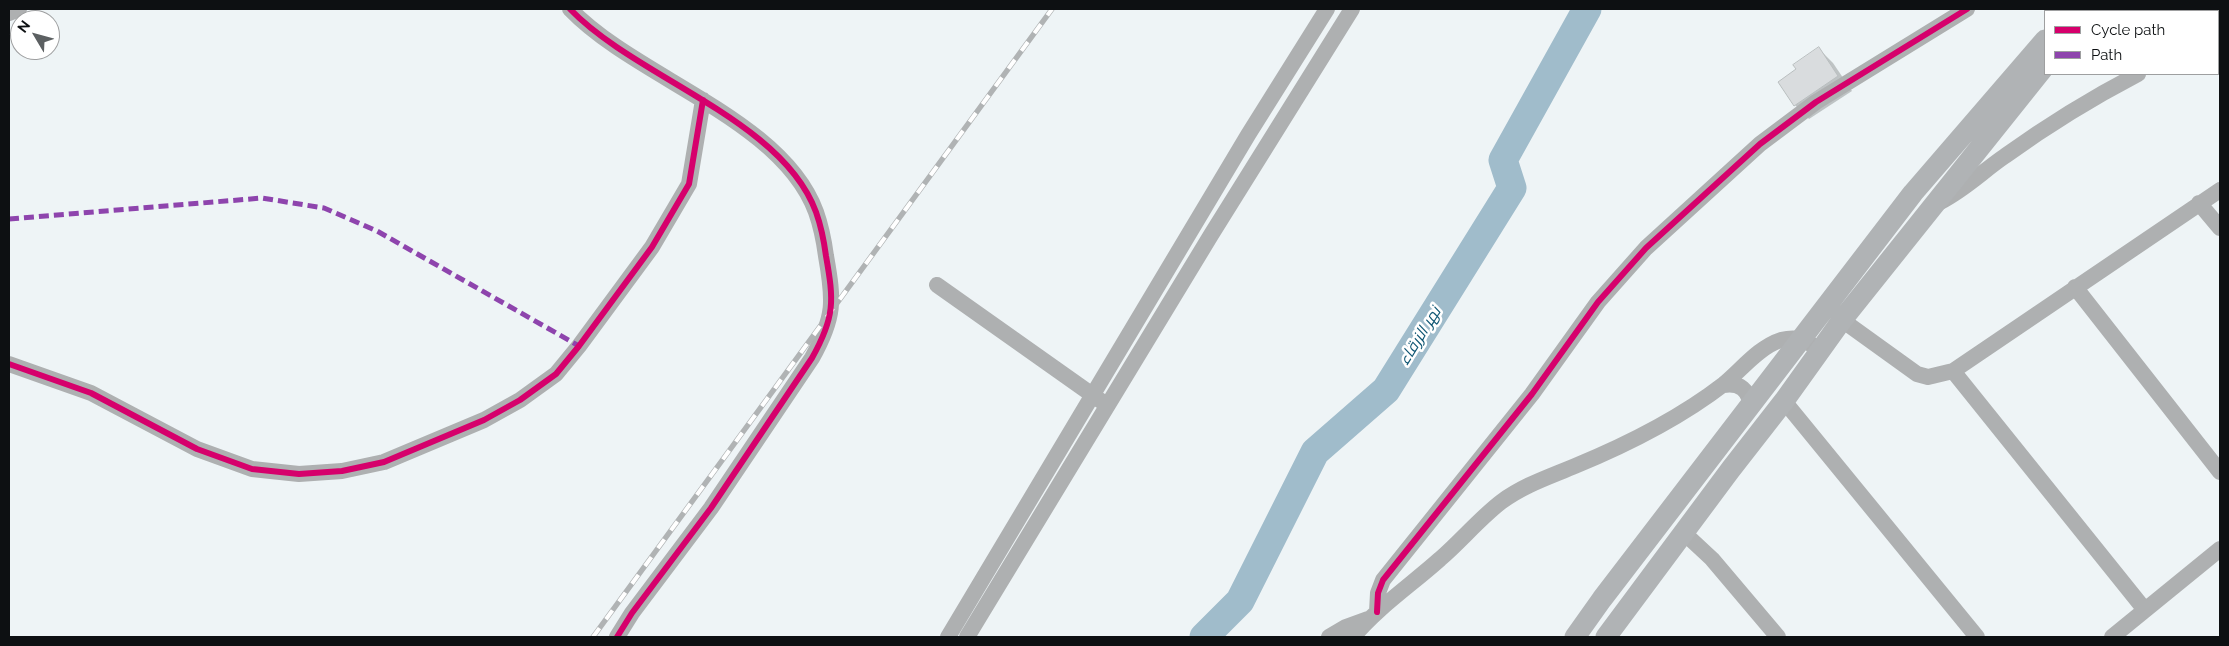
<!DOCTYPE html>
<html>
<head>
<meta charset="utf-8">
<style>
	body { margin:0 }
	#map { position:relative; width:2229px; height:646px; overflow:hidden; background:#eef4f6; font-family:Raleway,sans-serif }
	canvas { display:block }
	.frame { position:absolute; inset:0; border:10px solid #0d1012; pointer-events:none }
	.legend { position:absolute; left:2044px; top:10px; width:175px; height:65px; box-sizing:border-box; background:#fff; border:1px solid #9e9fa0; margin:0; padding:6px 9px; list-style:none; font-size:15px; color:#0d1012 }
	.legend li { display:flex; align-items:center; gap:10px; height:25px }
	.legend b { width:25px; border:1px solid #9e9fa0 }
	.north { position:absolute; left:10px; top:10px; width:50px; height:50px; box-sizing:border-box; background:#fff; border:1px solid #9e9fa0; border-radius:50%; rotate:307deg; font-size:14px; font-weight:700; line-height:20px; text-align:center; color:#0d1012 }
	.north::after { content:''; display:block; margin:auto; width:18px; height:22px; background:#5c6062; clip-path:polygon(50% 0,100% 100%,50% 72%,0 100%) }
</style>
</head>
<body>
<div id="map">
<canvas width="2229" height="646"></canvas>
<div class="frame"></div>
<ul class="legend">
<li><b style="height:6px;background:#d6006c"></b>Cycle path</li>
<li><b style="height:6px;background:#8e44ad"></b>Path</li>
</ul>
<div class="north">N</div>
</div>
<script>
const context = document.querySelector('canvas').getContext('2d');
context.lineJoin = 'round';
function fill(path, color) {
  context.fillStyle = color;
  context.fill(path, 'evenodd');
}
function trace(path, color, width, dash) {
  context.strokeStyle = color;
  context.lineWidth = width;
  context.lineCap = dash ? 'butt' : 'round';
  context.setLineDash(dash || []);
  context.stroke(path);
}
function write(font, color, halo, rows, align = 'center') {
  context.font = font + ' Raleway,Cairo,sans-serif';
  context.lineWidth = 5;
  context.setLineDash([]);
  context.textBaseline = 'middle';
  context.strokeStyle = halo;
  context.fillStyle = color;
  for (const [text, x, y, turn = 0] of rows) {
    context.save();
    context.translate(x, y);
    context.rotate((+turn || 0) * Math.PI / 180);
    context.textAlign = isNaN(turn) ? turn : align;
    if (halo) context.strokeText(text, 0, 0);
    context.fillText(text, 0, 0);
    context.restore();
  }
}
fill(new Path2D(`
	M1819,49L1833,63L1852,91L1809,119L1795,105L1798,70Z`), '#0003');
trace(new Path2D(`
	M1204,637L1240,601L1315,452L1386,390L1512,188L1503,160L1587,9`), '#a0bccb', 29);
const building = new Path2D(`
	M1819,47L1838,76L1794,106L1778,82L1796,69L1793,65Z`);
fill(building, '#d9dcde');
trace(building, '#b9bebf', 1);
trace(new Path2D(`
	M570,9C636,78 782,119 816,212C821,226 824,241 826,256C834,301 835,317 812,358L711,508L632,613L617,637
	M9,13L19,9
	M2218,33L2220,32
	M1940,202C1964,190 1983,171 2005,156C2048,125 2092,98 2138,74
	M2199,203L2220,228
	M937,285L1101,401
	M2075,287L2220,472
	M1842,320L1917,374L1928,377L1953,371L2220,190
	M9,364L91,393L197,449L252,469L299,474L342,471L384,462L484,420L520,400L556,374L579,346L652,247L689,184L703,100
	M1953,371L2145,610
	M1723,385C1740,382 1749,390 1751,407
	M1784,401L1977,637
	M1683,532L1712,559L1778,637
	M1377,612L1378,593L1383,580L1532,394L1598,302L1646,248L1760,144L1816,102L1967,9
	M948,637L1248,135L1327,9
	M967,637L1211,235L1352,9
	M1329,637L1346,627L1368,619
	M1353,637C1378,607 1411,585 1440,559C1461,541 1479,519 1501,502C1524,485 1549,477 1575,466C1626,445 1680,418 1724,384C1741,370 1759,347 1781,340C1797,336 1810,339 1820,354
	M2112,637L2220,549`), '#aeb0b1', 16);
trace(new Path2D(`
	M2071,11L2073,9
	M2092,11L2094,9
	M1575,637L1602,599L1913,193L2045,40
	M1606,637L1731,469L1784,401L1842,320L2045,66`), '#b0b3b5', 21);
const rail = new Path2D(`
	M593,637L1052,9`);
trace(rail, '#b0b3b4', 5.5);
trace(rail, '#fff', 4, [11]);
trace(new Path2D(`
	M9,219L262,198L324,208L377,231L579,346`), '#8e44ad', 5, [10, 5]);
trace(new Path2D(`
	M570,9C636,78 782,119 816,212C821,226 824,241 826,256C834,301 835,317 812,358L711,508L632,613L617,637
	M9,364L91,393L197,449L252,469L299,474L342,471L384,462L484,420L520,400L556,374L579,346L652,247L689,184L703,100
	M1377,612L1378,593L1383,580L1532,394L1598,302L1646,248L1760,144L1816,102L1967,9`), '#d6006c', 6);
write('italic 16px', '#0f5673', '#fff', [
	["نهر الزرقاء",1420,336,-58]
]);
</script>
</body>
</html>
